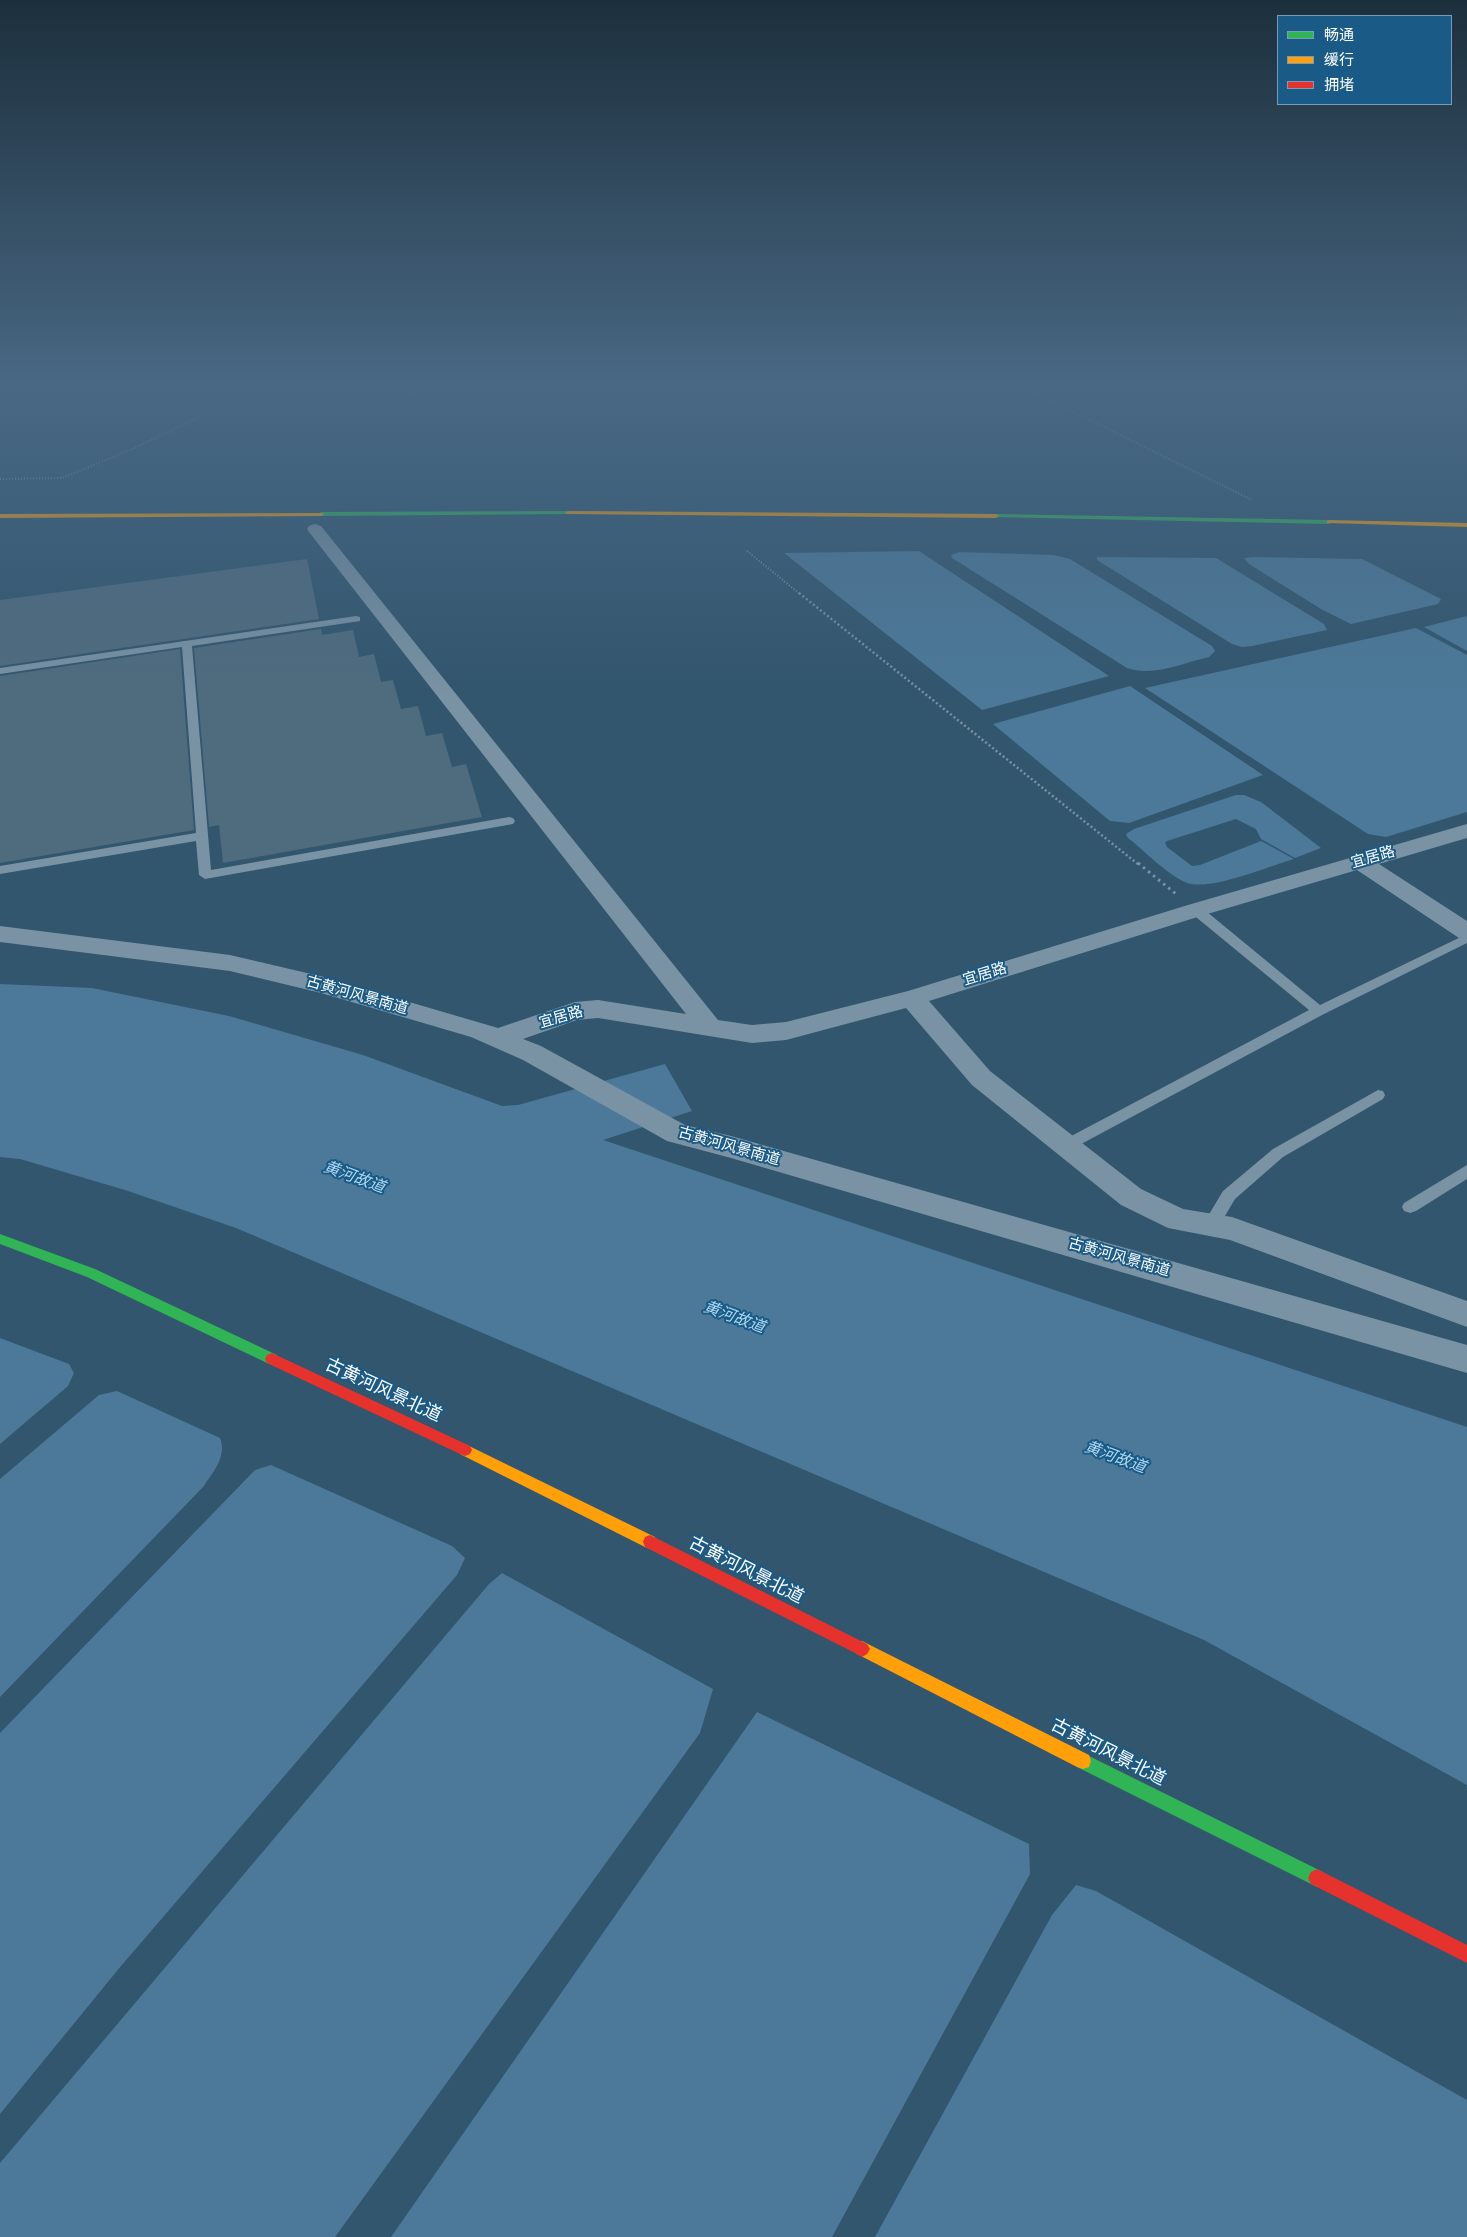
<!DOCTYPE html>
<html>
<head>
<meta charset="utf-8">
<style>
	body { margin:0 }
	#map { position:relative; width:1467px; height:2237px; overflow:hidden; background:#32566e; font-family:"Titillium Web","Noto Sans SC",sans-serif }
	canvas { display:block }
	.legend { position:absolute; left:1277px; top:15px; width:175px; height:90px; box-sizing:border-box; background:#1a5a86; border:1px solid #769cb6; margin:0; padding:6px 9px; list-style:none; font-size:15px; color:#fff }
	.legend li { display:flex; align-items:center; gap:10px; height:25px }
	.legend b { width:25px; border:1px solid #769cb6 }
</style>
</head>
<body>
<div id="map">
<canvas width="1467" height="2237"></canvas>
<ul class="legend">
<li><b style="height:6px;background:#30b455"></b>畅通</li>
<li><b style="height:6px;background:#ff9f0a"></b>缓行</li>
<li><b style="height:6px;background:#e5322d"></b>拥堵</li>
</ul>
</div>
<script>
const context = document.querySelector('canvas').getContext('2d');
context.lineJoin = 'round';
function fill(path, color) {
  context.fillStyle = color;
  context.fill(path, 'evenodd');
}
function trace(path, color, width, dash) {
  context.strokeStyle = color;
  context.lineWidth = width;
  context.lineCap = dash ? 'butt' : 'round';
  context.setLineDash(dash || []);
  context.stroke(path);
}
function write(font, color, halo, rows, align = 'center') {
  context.font = font + ' "Titillium Web","Noto Sans SC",sans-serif';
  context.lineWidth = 4;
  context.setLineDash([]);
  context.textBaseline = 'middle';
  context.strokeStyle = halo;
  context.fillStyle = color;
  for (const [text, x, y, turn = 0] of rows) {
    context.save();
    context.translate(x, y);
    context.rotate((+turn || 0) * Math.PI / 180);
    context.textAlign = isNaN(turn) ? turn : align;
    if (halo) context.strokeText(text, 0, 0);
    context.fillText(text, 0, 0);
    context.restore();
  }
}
fill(new Path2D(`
	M919,551L1109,676L982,710L784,553Z
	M959,552L1054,555L1070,559L1212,646L1215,651L1209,657C1183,663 1153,677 1127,668L952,558L951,555Z
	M1097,557L1216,558L1324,624L1327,630L1252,646L1242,647L1232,644L1097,560Z
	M1253,557L1362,559L1441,599L1438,604L1351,624L1321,609L1249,564L1244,558Z
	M1467,616V651L1424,627Z
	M1416,628L1467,655V812L1386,837L1368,834L1145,688Z
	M1130,686L1263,775L1129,823L1110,821L993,724Z
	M1236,795H1244L1261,802L1321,848L1295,858L1261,839L1256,829L1236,819L1167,841L1165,843L1167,847L1192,866L1200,865L1261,841L1294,859C1269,866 1207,893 1185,882C1168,875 1142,849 1127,837L1126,834L1134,829Z
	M0,984L92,988L229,1016L363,1055L502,1106L518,1105L665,1064L692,1111L603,1140L1467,1427V1785L1204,1640L236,1228L125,1190L20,1159L0,1157Z
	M0,1338L69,1364L74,1373L68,1386L0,1444Z
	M117,1391L220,1438C227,1456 214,1471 204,1486L0,1697V1479L99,1395Z
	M271,1465L452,1546L465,1558L457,1575L121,1966L0,2114V1733L255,1470Z
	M502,1573L713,1689L700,1733L335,2237H0V2163L489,1584Z
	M757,1712L1029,1844L1030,1874L832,2237H391Z
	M1076,1885L1096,1891L1467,2100V2237H875L1052,1915Z`), '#4c7999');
fill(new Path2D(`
	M307,559L319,619L0,666V600Z
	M321,629L322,635L353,630L359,657L374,654L381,682L393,680L401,709L418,706L426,736L442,733L452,767L466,764L482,817L223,863L219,825L209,827L194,648Z
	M180,649L194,830L0,863V676Z`), '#4f6b7e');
trace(new Path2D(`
	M1015,383L1252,500
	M403,394L483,383
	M0,479L62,478L137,447L201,416
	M747,551L800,594`), '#7992a4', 2, [1, 2]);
trace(new Path2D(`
	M799,593L1139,865`), '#7992a4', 2.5, [2, 2.5]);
trace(new Path2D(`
	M1138,863L1176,894`), '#7992a4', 3, [2.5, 4]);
fill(new Path2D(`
	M356,616L360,617V621L192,646L211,870L509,817L513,818L515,821L513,824L205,879L199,875L196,841L0,874V866L196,833L182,647L0,674V668Z
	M1196,906L1201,907L1320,1005L1467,934V943L1324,1014L1070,1150H1060L1057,1146L1060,1142L1309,1010L1191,913L1190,910Z
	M1378,1090L1383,1091L1385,1095L1383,1099L1283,1157L1235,1199L1216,1231L1210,1232L1204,1231L1202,1226L1223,1191L1273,1149Z
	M1467,1165V1179L1416,1211L1410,1213L1404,1211L1402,1207L1404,1203Z`), '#7992a4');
fill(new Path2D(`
	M315,524L321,526L718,1020L752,1025L786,1022L908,991L1188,905L1467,824V838L1379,864L1467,921V940L1459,938L1357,870L1204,915L929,1001L990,1071L1141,1189L1183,1209L1232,1217L1467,1301V1327L1230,1240L1168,1228L1121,1205L972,1085L906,1008L786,1040L752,1043L598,1018L577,1020L523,1039L541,1046L685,1125L731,1136L1467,1345V1373L731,1158L667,1141L523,1060L471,1037L321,993L230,971L0,942V926L230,955L324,977L498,1028L575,1002L598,1000L686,1014L309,532L307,529L309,526Z`), '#7992a4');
fill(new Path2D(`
	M568,511L571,513L570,514L321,516L318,514L321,512Z
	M996,514L1329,520L1332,522L1329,524L994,517V515Z
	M0,1234L95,1269L277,1355L279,1359L277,1363L272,1365L267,1363L87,1277L0,1244Z
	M1083,1753L1323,1872L1326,1878L1323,1884L1317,1887L1077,1767L1075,1761L1077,1755Z`), '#30b455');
fill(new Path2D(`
	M568,511L996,514L999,516L996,518L566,514L565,513Z
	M323,513L324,514L321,516L0,518V514Z
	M1329,520L1467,523V527L1327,523V521Z
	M465,1444L655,1537L657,1542L655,1547L650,1549L645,1547L460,1454L458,1450L460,1446Z
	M862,1641L1089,1755L1091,1761L1089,1767L1083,1769L1077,1767L857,1654L854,1649L857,1644Z`), '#ff9f0a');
fill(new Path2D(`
	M272,1353L470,1446L472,1450L470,1454L465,1456L460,1454L267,1363L265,1359L267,1355Z
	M650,1535L867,1644L870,1649L867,1654L862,1657L857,1654L645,1547L643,1542L645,1537Z
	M1317,1869L1467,1945V1963L1311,1884L1308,1878L1311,1872Z`), '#e5322d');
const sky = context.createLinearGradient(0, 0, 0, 696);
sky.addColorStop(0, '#1c2f3c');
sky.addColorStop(0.55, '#496884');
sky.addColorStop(1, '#49688400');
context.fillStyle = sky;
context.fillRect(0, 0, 1467, 696);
write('15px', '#fff', '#1a5a86', [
	["宜居路",1373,858,-16],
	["宜居路",985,975,-17],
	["古黄河风景南道",357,996,16],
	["宜居路",561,1018,-16],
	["古黄河风景南道",729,1147,16],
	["古黄河风景南道",1119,1258,16]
]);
write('italic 16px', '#add8f3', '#1a5a86', [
	["黄河故道",354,1178,20],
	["黄河故道",734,1318,20],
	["黄河故道",1115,1458,20]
]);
write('18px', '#fff', '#1a5a86', [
	["古黄河风景北道",383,1391,25],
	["古黄河风景北道",746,1571,27],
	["古黄河风景北道",1108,1753,27]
]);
</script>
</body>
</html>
